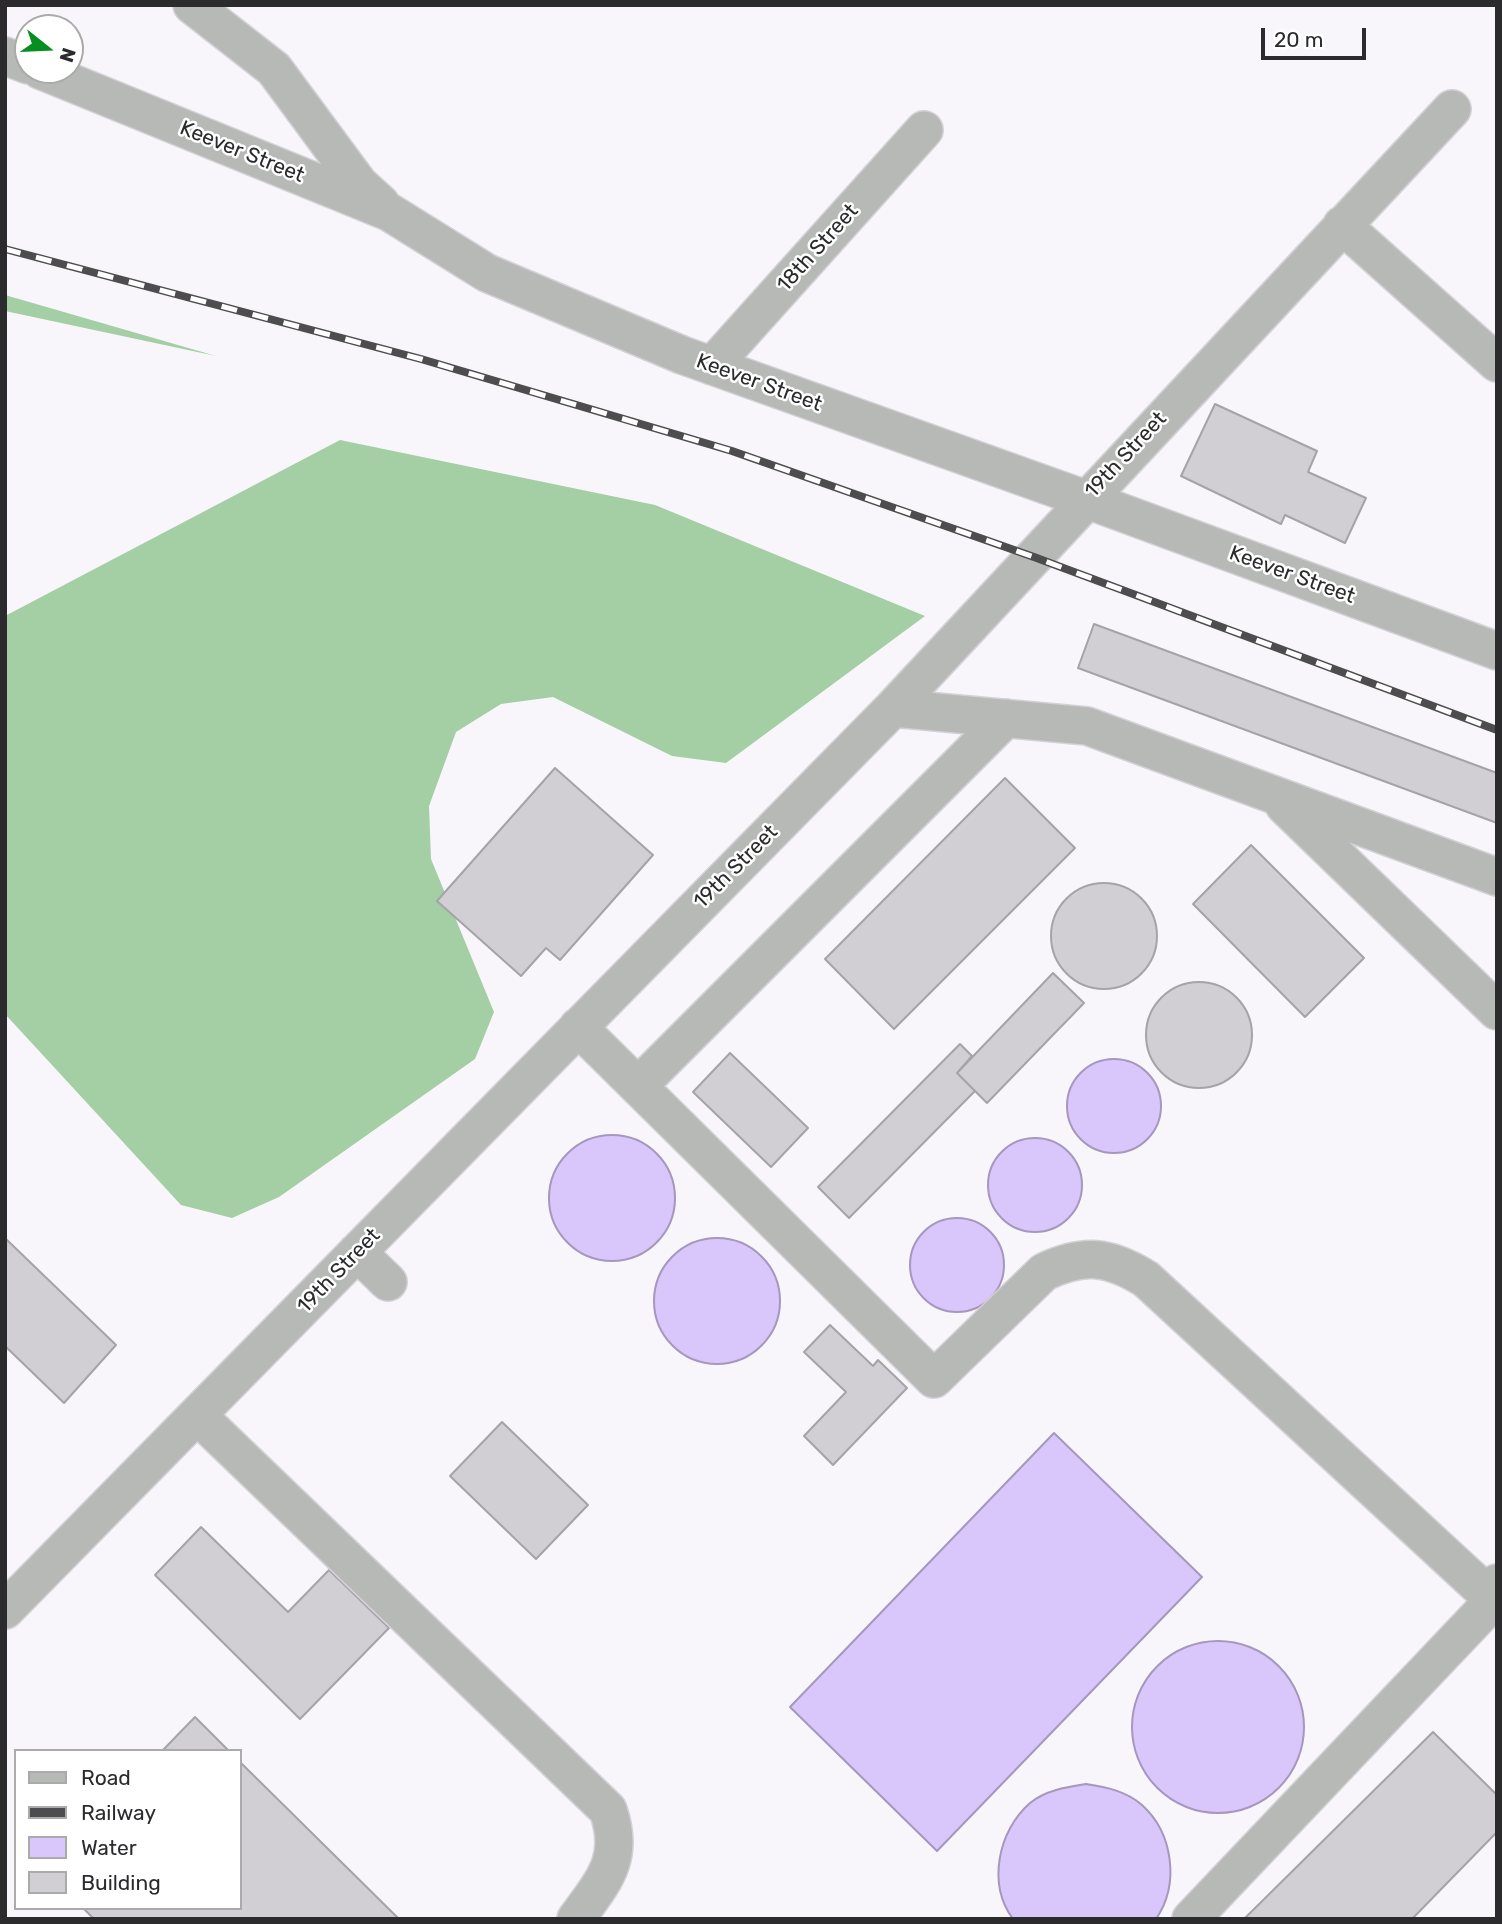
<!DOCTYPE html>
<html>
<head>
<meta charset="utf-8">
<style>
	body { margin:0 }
	#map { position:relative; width:1502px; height:1924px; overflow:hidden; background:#f8f6fb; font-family:Rubik,sans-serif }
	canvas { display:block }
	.frame { position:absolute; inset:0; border:7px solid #2b2a2d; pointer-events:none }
	.legend { position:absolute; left:14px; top:1749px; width:228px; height:161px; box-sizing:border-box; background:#fff; border:2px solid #aaaaab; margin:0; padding:9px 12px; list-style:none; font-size:21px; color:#2b2a2d }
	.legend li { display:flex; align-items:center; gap:14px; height:35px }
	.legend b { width:35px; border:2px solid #aaaaab }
	.north { position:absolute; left:14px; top:14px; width:70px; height:70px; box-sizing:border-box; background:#fff; border:2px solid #aaaaab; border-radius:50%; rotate:108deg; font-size:19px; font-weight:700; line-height:28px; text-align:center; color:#2b2a2d }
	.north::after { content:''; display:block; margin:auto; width:24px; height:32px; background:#068f20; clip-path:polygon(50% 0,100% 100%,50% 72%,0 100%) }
	.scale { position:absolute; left:1261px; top:28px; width:105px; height:32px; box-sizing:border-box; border:4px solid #2b2a2d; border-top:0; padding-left:9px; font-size:21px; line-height:24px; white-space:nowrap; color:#2b2a2d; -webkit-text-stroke:5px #fff; paint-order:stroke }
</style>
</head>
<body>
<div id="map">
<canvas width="1502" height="1924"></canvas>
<div class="frame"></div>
<ul class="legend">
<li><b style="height:9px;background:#b7b9b7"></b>Road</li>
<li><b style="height:9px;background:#4d4c4f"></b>Railway</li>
<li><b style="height:19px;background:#d9c6fb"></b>Water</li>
<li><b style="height:19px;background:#d1cfd4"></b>Building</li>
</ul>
<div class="north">N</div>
<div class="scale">20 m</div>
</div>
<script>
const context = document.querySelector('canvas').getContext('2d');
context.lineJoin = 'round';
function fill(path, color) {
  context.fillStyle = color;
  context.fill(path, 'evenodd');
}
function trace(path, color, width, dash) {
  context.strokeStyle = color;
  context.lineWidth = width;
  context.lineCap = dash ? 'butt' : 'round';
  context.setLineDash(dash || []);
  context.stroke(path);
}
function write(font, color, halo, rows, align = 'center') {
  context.font = font + ' Rubik,sans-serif';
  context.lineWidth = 5;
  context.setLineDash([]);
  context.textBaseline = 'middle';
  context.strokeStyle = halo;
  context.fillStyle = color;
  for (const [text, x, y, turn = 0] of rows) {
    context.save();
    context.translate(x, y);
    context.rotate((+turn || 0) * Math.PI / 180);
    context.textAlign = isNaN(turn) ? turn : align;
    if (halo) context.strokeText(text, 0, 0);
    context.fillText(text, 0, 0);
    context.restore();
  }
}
fill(new Path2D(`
	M5,295L216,356L5,311Z
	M340,440L655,505L925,616L726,763L672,756L553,697L501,704L456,732L429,806L431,859L494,1012L475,1059L279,1197L232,1218L181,1205L5,1014V616Z`), '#a4cea3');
const water = new Path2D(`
	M1067 1106a47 47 0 1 1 94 0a47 47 0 1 1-94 0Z
	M549 1198a63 63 0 1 1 126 0a63 63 0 1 1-126 0Z
	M988 1185a47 47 0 1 1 94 0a47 47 0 1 1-94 0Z
	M910 1265a47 47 0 1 1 94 0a47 47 0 1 1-94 0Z
	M654 1301a63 63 0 1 1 126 0a63 63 0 1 1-126 0Z
	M1054,1433L1202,1577L937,1851L790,1707Z
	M1132 1727a86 86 0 1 1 172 0a86 86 0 1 1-172 0Z
	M1086,1784C1106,1787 1126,1791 1142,1805C1173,1833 1180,1884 1156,1919H1013C987,1884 998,1831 1030,1803C1046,1790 1067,1787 1086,1784Z`);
fill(water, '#d9c6fb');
trace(water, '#a597bd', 2);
const building = new Path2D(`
	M1215,404L1317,451L1308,472L1366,498L1345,543L1285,515L1281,524L1181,476Z
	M1094,624L1497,773V823L1078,668Z
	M555,768L653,855L560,960L546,948L521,976L437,901Z
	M1005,778L1075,848L894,1029L825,959Z
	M1251,845L1364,958L1305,1017L1193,904Z
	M1051 936a53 53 0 1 1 106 0a53 53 0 1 1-106 0Z
	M1053,973L1084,1003L987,1103L957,1073Z
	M1146 1035a53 53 0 1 1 106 0a53 53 0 1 1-106 0Z
	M960,1044L972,1056L957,1073L975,1091L849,1218L818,1187Z
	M730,1053L808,1128L771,1167L693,1092Z
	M6,1239L116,1345L64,1403L5,1346Z
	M830,1325L873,1366L878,1360L907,1388L833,1465L804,1436L846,1392L804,1352Z
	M502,1422L588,1505L536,1559L450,1476Z
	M201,1527L288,1612L329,1570L389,1628L300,1719L155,1575Z
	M195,1717L229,1751H162Z
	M1433,1732L1497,1795V1832L1412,1919H1244Z
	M240,1762L399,1919H94L83,1908H240Z`);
fill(building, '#d1cfd4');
trace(building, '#a5a3a8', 2);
const minor = new Path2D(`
	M192,5L274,69L359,184L381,204
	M5,56L28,65
	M40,70L389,212L487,273L682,355L1085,499L1497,651
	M1342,225L1497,363
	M712,366L924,130
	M893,708L1087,726L1497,877
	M1284,805L1497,1011
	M578,1027L934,1379L1044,1272C1084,1253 1109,1256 1146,1279L1494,1600
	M638,1086L1006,718
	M357,1252L388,1282
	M197,1415L608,1810C625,1859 604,1880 576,1919
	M5,1610L893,708L1452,109
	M1191,1919L1494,1600L1497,1583`);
trace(minor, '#d3d1d6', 40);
trace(minor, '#b7b9b7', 37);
const rail = new Path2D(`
	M5,249L421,359L732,451L1034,557L1497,730`);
trace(rail, '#4d4c4f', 8);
trace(rail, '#fff', 5, [16]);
write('21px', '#2b2a2d', '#fff', [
	["Keever Street",242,152,22],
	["18th Street",818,248,-48],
	["Keever Street",759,383,20],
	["19th Street",1126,455,-47],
	["Keever Street",1292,575,20],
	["19th Street",736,867,-45],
	["19th Street",339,1271,-46]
]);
</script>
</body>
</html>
